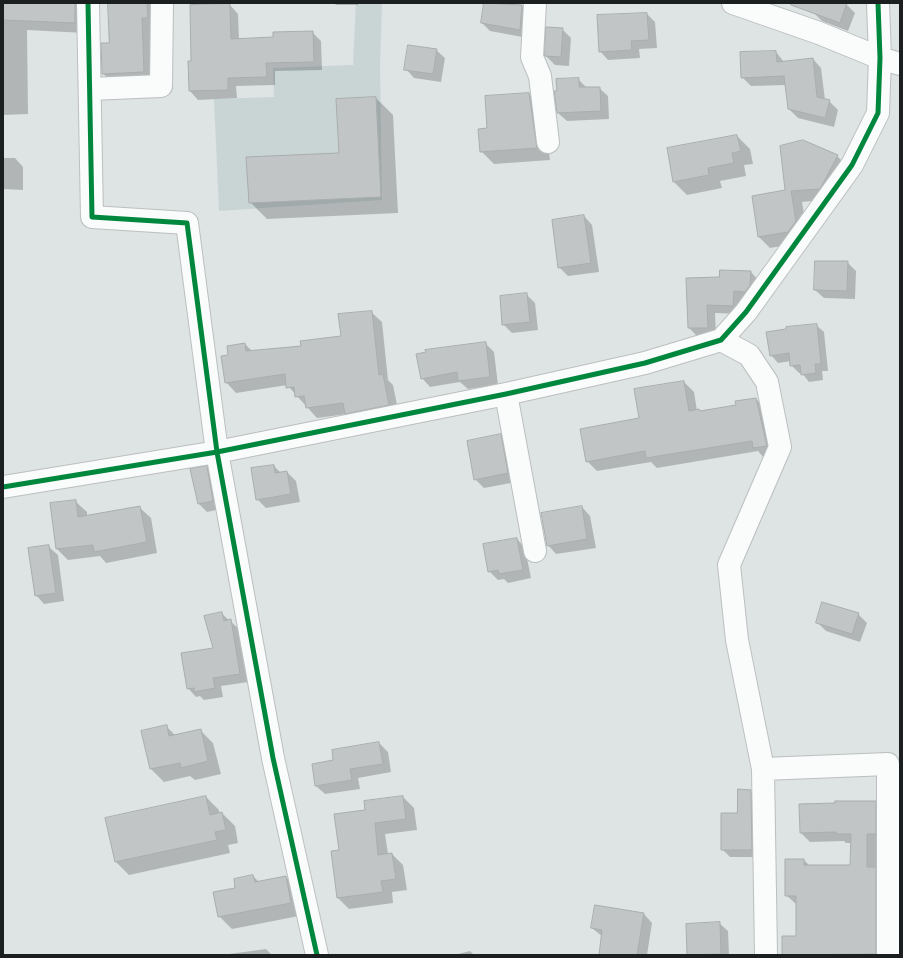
<!DOCTYPE html>
<html>
<head>
<meta charset="utf-8">
<style>
	body { margin:0 }
	#map { position:relative; width:903px; height:958px; overflow:hidden; background:#dee3e3; font-family:"Roboto Serif",serif }
	canvas { display:block }
	.frame { position:absolute; inset:0; border:4px solid #1c1f1f; pointer-events:none }
</style>
</head>
<body>
<div id="map">
<canvas width="903" height="958"></canvas>
<div class="frame"></div>
</div>
<script>
const context = document.querySelector('canvas').getContext('2d');
context.lineJoin = 'round';
function fill(path, color) {
  context.fillStyle = color;
  context.fill(path, 'evenodd');
}
function trace(path, color, width, dash) {
  context.strokeStyle = color;
  context.lineWidth = width;
  context.lineCap = dash ? 'butt' : 'round';
  context.setLineDash(dash || []);
  context.stroke(path);
}
fill(new Path2D(`
	M356,3H382L380,64L382,200L219,211L214,99L274,97L273,68L353,65Z`), '#c9d5d5');
fill(new Path2D(`
	M3,3H80L85,33L27,30L28,114L3,115Z
	M109,3H155L156,26L150,27L152,81L111,82L103,73L110,44Z
	M334,3H358V5H336Z
	M485,3H507L522,6L531,14L528,38L490,31L482,23Z
	M817,3L846,4L855,13L848,31L822,21L814,13Z
	M230,5L238,14L239,40L274,38L312,32L321,41L322,70L275,71V85L236,86L237,98L198,100L190,91L189,62H192Z
	M647,14L655,22L657,48L639,49L640,58L608,60L600,51Z
	M562,29L571,38L569,66L555,65L546,56Z
	M436,50L445,58L441,82L414,78L406,69Z
	M776,52L784,62L813,59L821,68L825,100L829,101L838,110L834,127L798,118L789,109L786,85L751,86L742,77Z
	M578,79L587,88H599L608,96L609,119L567,121L558,113Z
	M529,94L542,107L550,160L494,164L481,151L488,129Z
	M376,98L393,115L398,213L267,219L250,202L340,154Z
	M737,136L750,149L753,164L744,165L746,176L720,181L722,188L687,195L674,182Z
	M837,156L848,167L831,199L802,202L807,232L799,243L770,248L759,237L786,191Z
	M3,158H15L23,167V190L3,189Z
	M584,216L592,225L599,272L568,276L559,267Z
	M847,262L856,271L855,299L824,298L815,290Z
	M751,272L759,281L741,314L715,313L716,336H697L689,328L720,278Z
	M526,294L535,303L538,330L512,333L503,324Z
	M371,312L382,322L388,380L393,385L399,415L356,423L347,414L317,418L287,385L236,393L226,382L229,356L245,344L252,351L302,347L342,337Z
	M816,325L824,332L828,371H822L823,380L809,382L802,373H799L791,365V361L778,363L771,355Z
	M485,343L494,352L498,385L468,389L460,382L430,387L422,378Z
	M684,382L694,392L697,411L701,412L737,406L756,399L766,409L776,455L764,458L758,451L657,468L651,462L597,471L587,461Z
	M500,436L509,444L516,482L484,488L475,479Z
	M274,466L281,473L287,472L296,481L300,502L266,508L257,499Z
	M207,467L215,476L221,509L207,512L199,504Z
	M75,501L87,512V517L139,507L151,518L157,553L106,563L100,556L68,560L57,549Z
	M582,507L590,516L596,548L556,554L548,545Z
	M517,539L525,548L531,578L508,583L504,579L498,580L489,571Z
	M49,547L58,555L64,601L44,604L36,595Z
	M221,613L239,629L248,682L221,686L223,697L204,700L200,696L196,697L188,688L214,649Z
	M858,614L867,623L860,642L826,631L817,622Z
	M166,726L176,736L200,730L213,743L221,774L195,780L190,776L164,782L151,769L142,732Z
	M379,743L388,752L391,772L358,778L360,789L325,794L316,786L313,765L335,761Z
	M750,791L758,798L759,857H730L722,849Z
	M206,797L219,810V814L222,813L235,826L238,843L228,845L230,853L129,875L116,862Z
	M403,797L414,808L417,830L385,834L388,854H392L403,865L407,890L392,892L393,903L349,909L338,898L332,852L340,851L366,811Z
	M875,802L884,811V843H876V869L884,878V955H783L797,937V905L786,895L804,860L810,866H851L852,843H846L844,841L810,842L801,833Z
	M253,876L259,882L286,877L299,890L304,915L232,929L219,916L236,888Z
	M644,914L652,923L647,955H600L603,937L592,928Z
	M719,923L728,931L729,955H688L687,924Z
	M266,949L272,955H222Z
	M470,951L474,955H454Z`), '#0003');
const building = new Path2D(`
	M3,3H75V23L3,20Z
	M108,3H147L148,18H142L144,72L102,74L101,43H109Z
	M484,3L522,5L520,30L481,23Z
	M791,3H847L840,23L791,5Z
	M230,4L231,39L273,37V32L313,31L314,62L266,63L267,77L228,78V90L189,91L188,61H191L190,5Z
	M647,13L649,40L631,41L632,50L599,52L597,15Z
	M546,27L563,28L561,57L545,56Z
	M408,45L437,49L433,74L404,70Z
	M776,51L777,62L813,58L817,97L830,100L825,118L788,109L784,76L741,78L740,52Z
	M579,78V87H600L601,111L557,113L554,91H557L556,79Z
	M529,93L537,148L480,152L478,129L487,128L485,96Z
	M376,97L381,197L249,203L246,157L339,153L336,99Z
	M737,135L741,151L732,153L734,163L708,168L709,175L673,182L667,148Z
	M803,140L838,155L820,189L791,191L796,221L788,232L758,237L752,196L785,190L780,146Z
	M584,215L591,263L558,268L552,220Z
	M815,261H848L847,291L814,290Z
	M720,270L751,271L750,285L745,292L734,291L733,306L707,305L708,328H688L686,278L719,277Z
	M527,293L530,322L502,325L500,296Z
	M372,311L379,375L383,374L389,405L345,414L343,403L306,408L304,396L295,397L294,387L286,388L285,374L225,383L221,356L228,355L227,346L245,343L246,351L301,346L300,341L341,336L338,314Z
	M817,324L821,364H815L816,373L801,375L800,365L790,366L789,353L770,356L766,332L786,329V327Z
	M486,342L490,377L458,381L457,372L421,379L416,354L426,352L425,350Z
	M684,381L689,411L699,409L700,411L736,405L735,401L756,398L767,446L753,448L752,441L646,458L645,451L586,462L580,429L639,418L634,389Z
	M501,434L508,473L474,480L467,441Z
	M274,465L275,473L287,471L291,494L256,500L251,468Z
	M207,466L213,501L198,504L190,469Z
	M76,500L78,517L140,506L147,542L94,552L93,545L56,549L50,503Z
	M582,506L587,539L547,546L541,513Z
	M517,538L523,570L499,574L498,570L488,572L483,544Z
	M49,545L56,593L35,596L28,548Z
	M822,602L859,613L852,634L816,623Z
	M222,612L224,621L231,619L240,674L213,678L215,688L194,692V688L187,689L181,653L213,648L204,616Z
	M167,725L169,736L201,729L208,761L181,768L180,763L150,769L141,731Z
	M379,742L383,764L350,769L352,780L315,786L312,764L333,760L332,750Z
	M738,789L751,790L752,850H721V813H737Z
	M206,796L210,815L222,812L226,830L215,832L217,840L115,862L105,818Z
	M403,796L406,819L375,823L378,855L392,853L396,879L381,881L383,892L337,898L331,851L339,850L334,814L365,810L364,801Z
	M835,801H876V834H867V867H876V954L782,955V936H796V896H785V859H804V865H850L851,834H836V832L800,833L799,804L835,803Z
	M253,875L255,882L286,876L291,903L218,917L213,892L235,888L234,879Z
	M595,905L644,913L637,955H599L602,930L591,928Z
	M720,922L721,954L687,955L686,924Z`);
fill(building, '#c1c5c5');
trace(building, '#aaadad', 1);
const minor = new Path2D(`
	M88,3L92,217L187,223L217,452L273,758L317,955
	M535,3L532,57L540,76L548,142
	M733,3L819,33L880,58L900,64
	M90,89L161,86L162,3
	M721,340L749,355L767,382L780,447L729,565L737,640L763,769L766,955
	M506,394L535,551
	M3,487L217,452L506,394L645,363L721,340L746,312L852,165L878,113L880,58L878,3
	M763,769L888,764V955`);
trace(minor, '#bbbfbf', 24);
trace(minor, '#fafbfb', 22);
trace(new Path2D(`
	M88,3L92,217L187,223L217,452L273,758L317,955
	M3,487L217,452L506,394L645,363L721,340L746,312L852,165L878,113L880,58L878,3`), '#00873e', 5);
</script>
</body>
</html>
